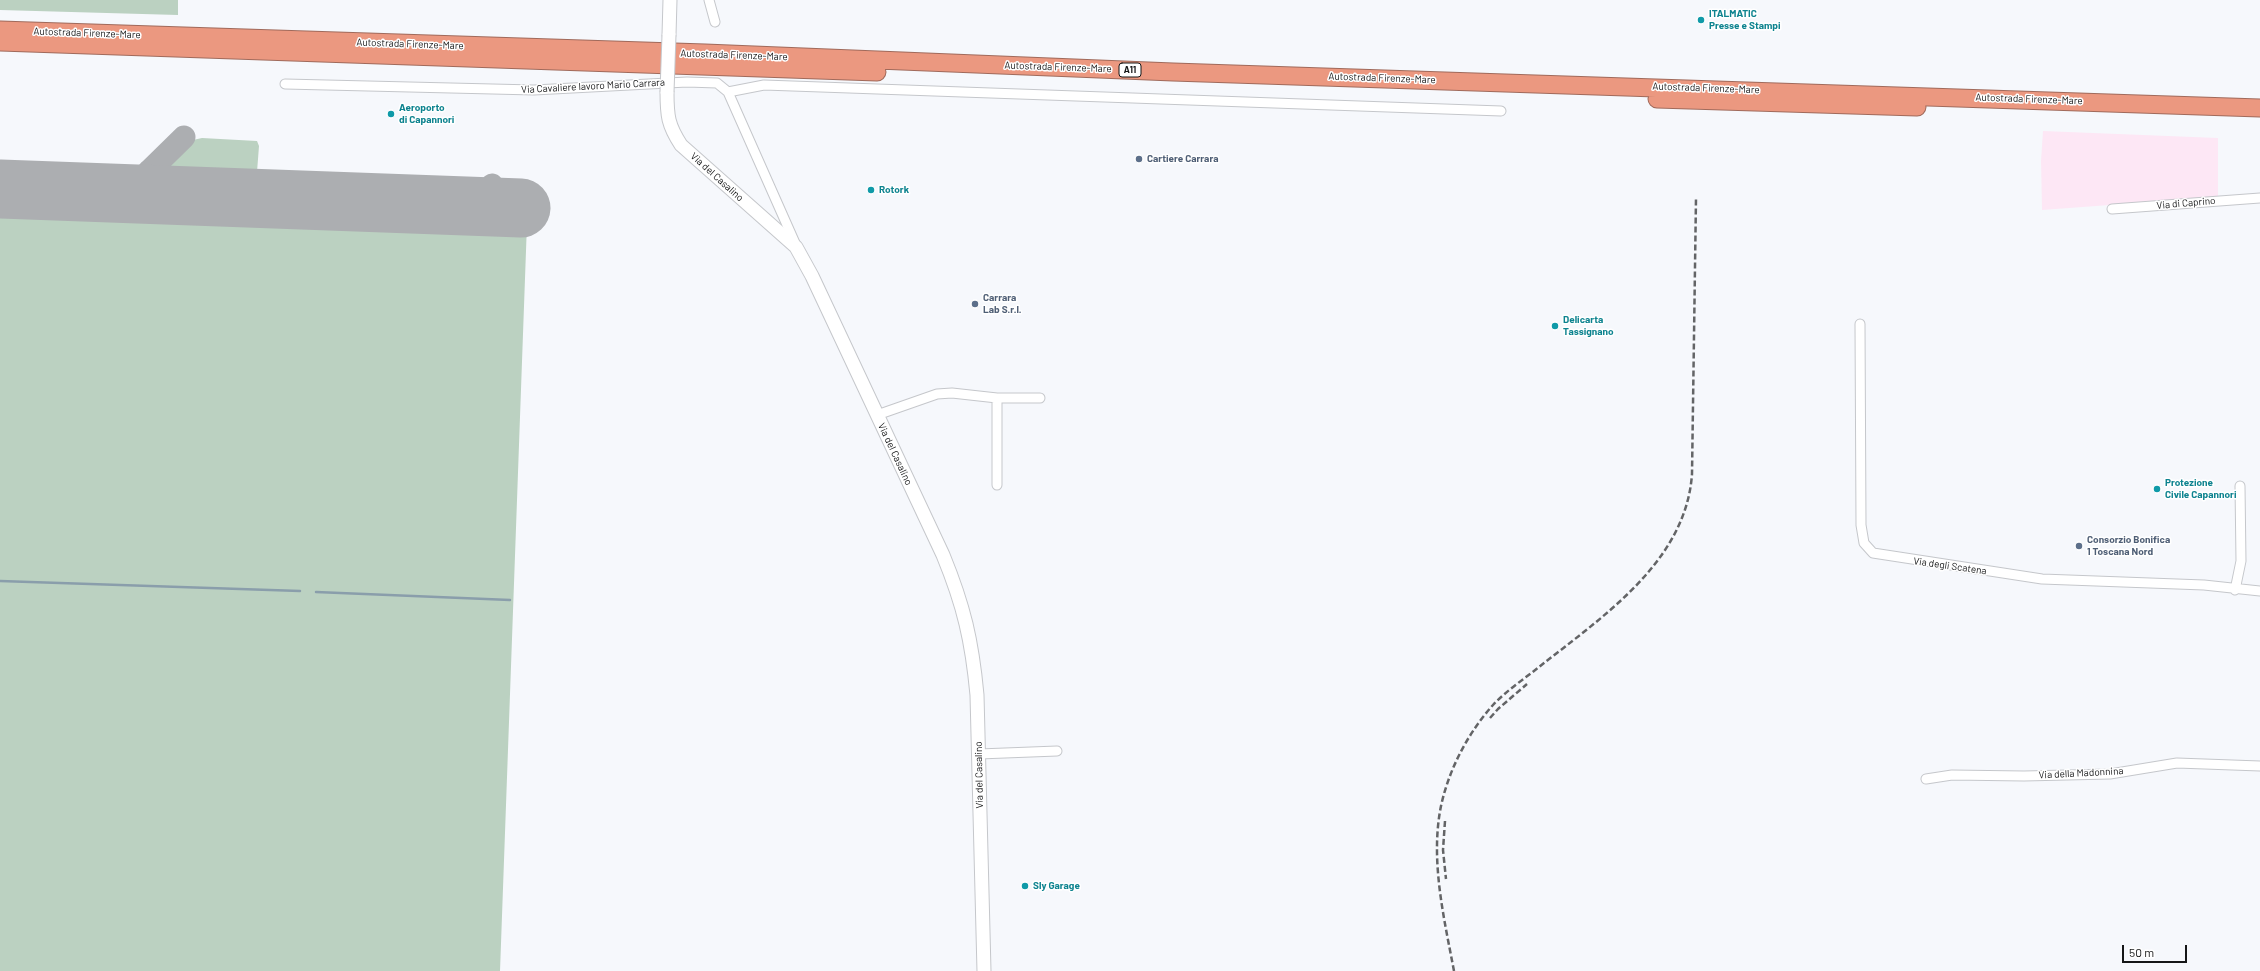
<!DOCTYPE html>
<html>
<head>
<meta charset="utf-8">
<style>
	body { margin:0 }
	#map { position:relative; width:2260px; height:971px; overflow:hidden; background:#f6f8fc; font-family:Barlow,sans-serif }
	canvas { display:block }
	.scale { position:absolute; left:2122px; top:945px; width:65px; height:18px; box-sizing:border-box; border:2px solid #151617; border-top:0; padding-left:5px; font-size:12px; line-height:14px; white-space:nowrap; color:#151617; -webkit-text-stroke:3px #fff; paint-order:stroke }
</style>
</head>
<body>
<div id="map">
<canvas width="2260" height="971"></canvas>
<div class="scale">50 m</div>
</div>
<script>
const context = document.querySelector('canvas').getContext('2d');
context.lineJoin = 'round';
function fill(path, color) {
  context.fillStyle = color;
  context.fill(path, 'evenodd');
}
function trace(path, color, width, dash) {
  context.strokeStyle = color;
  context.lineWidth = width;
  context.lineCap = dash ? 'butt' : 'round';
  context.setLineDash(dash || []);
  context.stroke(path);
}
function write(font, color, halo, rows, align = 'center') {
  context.font = font + ' Barlow,sans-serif';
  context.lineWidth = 3;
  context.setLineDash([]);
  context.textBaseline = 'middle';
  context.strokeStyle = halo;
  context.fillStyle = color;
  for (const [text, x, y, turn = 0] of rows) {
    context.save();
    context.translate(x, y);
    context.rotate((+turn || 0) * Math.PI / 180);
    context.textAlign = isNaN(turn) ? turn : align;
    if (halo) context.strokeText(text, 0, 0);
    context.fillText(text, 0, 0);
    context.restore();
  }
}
fill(new Path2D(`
	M2043,131L2218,138V197L2042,210L2041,161Z`), '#fde7f5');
fill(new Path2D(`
	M0,0H178V15L0,10Z
	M202,138L257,141L259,146L256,185L155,180L154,176L158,171L193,140Z
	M0,205L527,223L500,971H0Z`), '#bbd1c1');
trace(new Path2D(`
	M0,581L300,591
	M316,592L510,600`), '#8a9eab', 2.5);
trace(new Path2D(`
	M149,171L150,186L162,195
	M116,193L133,187L184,137
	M490,207L492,185`), '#acaeb1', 23);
trace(new Path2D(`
	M0,189L521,208`), '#acaeb1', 59);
const street = new Path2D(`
	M709,0L715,22
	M285,84L534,90L687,82L717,83L728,92L795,243
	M728,92L764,85L1501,111
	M2112,209L2260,198
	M1860,324L1861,525L1864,543L1873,553L2042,579L2204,585L2260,591
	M997,398V485
	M877,415L937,394L952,393L997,398H1040
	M2235,590L2241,561L2240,486
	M979,754L1057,751
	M1926,779L1952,775L2024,776L2110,774L2177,763L2260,766`);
const secondary = new Path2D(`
	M669,35L670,0
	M667,92C667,116 668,125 681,145L796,247L812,276L943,555C964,606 972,641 977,695L984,971`);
const highway = new Path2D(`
	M0,30L705,53L1173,72L2260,108
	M0,42L877,72
	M1657,99L1917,107`);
trace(street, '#c5c7cb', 11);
trace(secondary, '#c5c7cb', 15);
trace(highway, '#a06a5b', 19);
trace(street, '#fff', 9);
trace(secondary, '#fff', 13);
trace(highway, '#eb9880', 17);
trace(new Path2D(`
	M1490,718L1498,709L1527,684
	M1445,821L1443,850L1446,879
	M1454,971C1444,918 1430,860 1441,806C1449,769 1468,733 1493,705C1506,691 1524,679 1539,667C1602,617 1686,562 1692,474L1696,198`), '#636466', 2.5, [6, 3]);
const secondaryBridge = new Path2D(`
	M667,92L669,35`);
trace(secondaryBridge, '#c5c7cb', 15, []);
trace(secondaryBridge, '#fff', 13);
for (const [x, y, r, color] of [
	[1701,20,4,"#0f9aa8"],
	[391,114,4,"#0f9aa8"],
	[1139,159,4,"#5c6f8a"],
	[871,190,4,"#0f9aa8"],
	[975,304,4,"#5c6f8a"],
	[1555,326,4,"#0f9aa8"],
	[2157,489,4,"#0f9aa8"],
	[2079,546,4,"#5c6f8a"],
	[1025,886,4,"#0f9aa8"]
]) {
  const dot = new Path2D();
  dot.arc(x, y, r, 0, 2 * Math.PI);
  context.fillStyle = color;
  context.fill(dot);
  trace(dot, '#fff', 1.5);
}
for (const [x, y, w] of [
	[1130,70,22]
]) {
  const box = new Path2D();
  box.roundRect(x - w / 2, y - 7, w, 14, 3);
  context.fillStyle = '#fff';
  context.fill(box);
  trace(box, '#151617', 1);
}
write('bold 9px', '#151617', null, [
	["A11",1130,70]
]);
write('bold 10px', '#0d838f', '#fff', [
	["ITALMATIC",1709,14],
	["Presse e Stampi",1709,26],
	["Aeroporto",399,108],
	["di Capannori",399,120],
	["Rotork",879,190],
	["Delicarta",1563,320],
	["Tassignano",1563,332],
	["Protezione",2165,483],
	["Civile Capannori",2165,495],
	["Sly Garage",1033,886]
], 'left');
write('10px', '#151617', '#fff', [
	["Autostrada Firenze-Mare",87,33,2],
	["Autostrada Firenze-Mare",410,44,2],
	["Autostrada Firenze-Mare",734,55,2],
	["Autostrada Firenze-Mare",1058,67,2],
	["Autostrada Firenze-Mare",1382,78,2],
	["Via Cavaliere lavoro Mario Carrara",593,86,-3],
	["Autostrada Firenze-Mare",1706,88,2],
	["Autostrada Firenze-Mare",2029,99,2],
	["Via del Casalino",717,177,42],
	["Via di Caprino",2186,203,-5],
	["Via del Casalino",895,454,65],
	["Via degli Scatena",1950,566,8],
	["Via della Madonnina",2081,773,-3],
	["Via del Casalino",979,775,-91]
]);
write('bold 10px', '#4e5e75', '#fff', [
	["Cartiere Carrara",1147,159],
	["Carrara",983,298],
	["Lab S.r.l.",983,310],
	["Consorzio Bonifica",2087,540],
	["1 Toscana Nord",2087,552]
], 'left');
</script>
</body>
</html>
